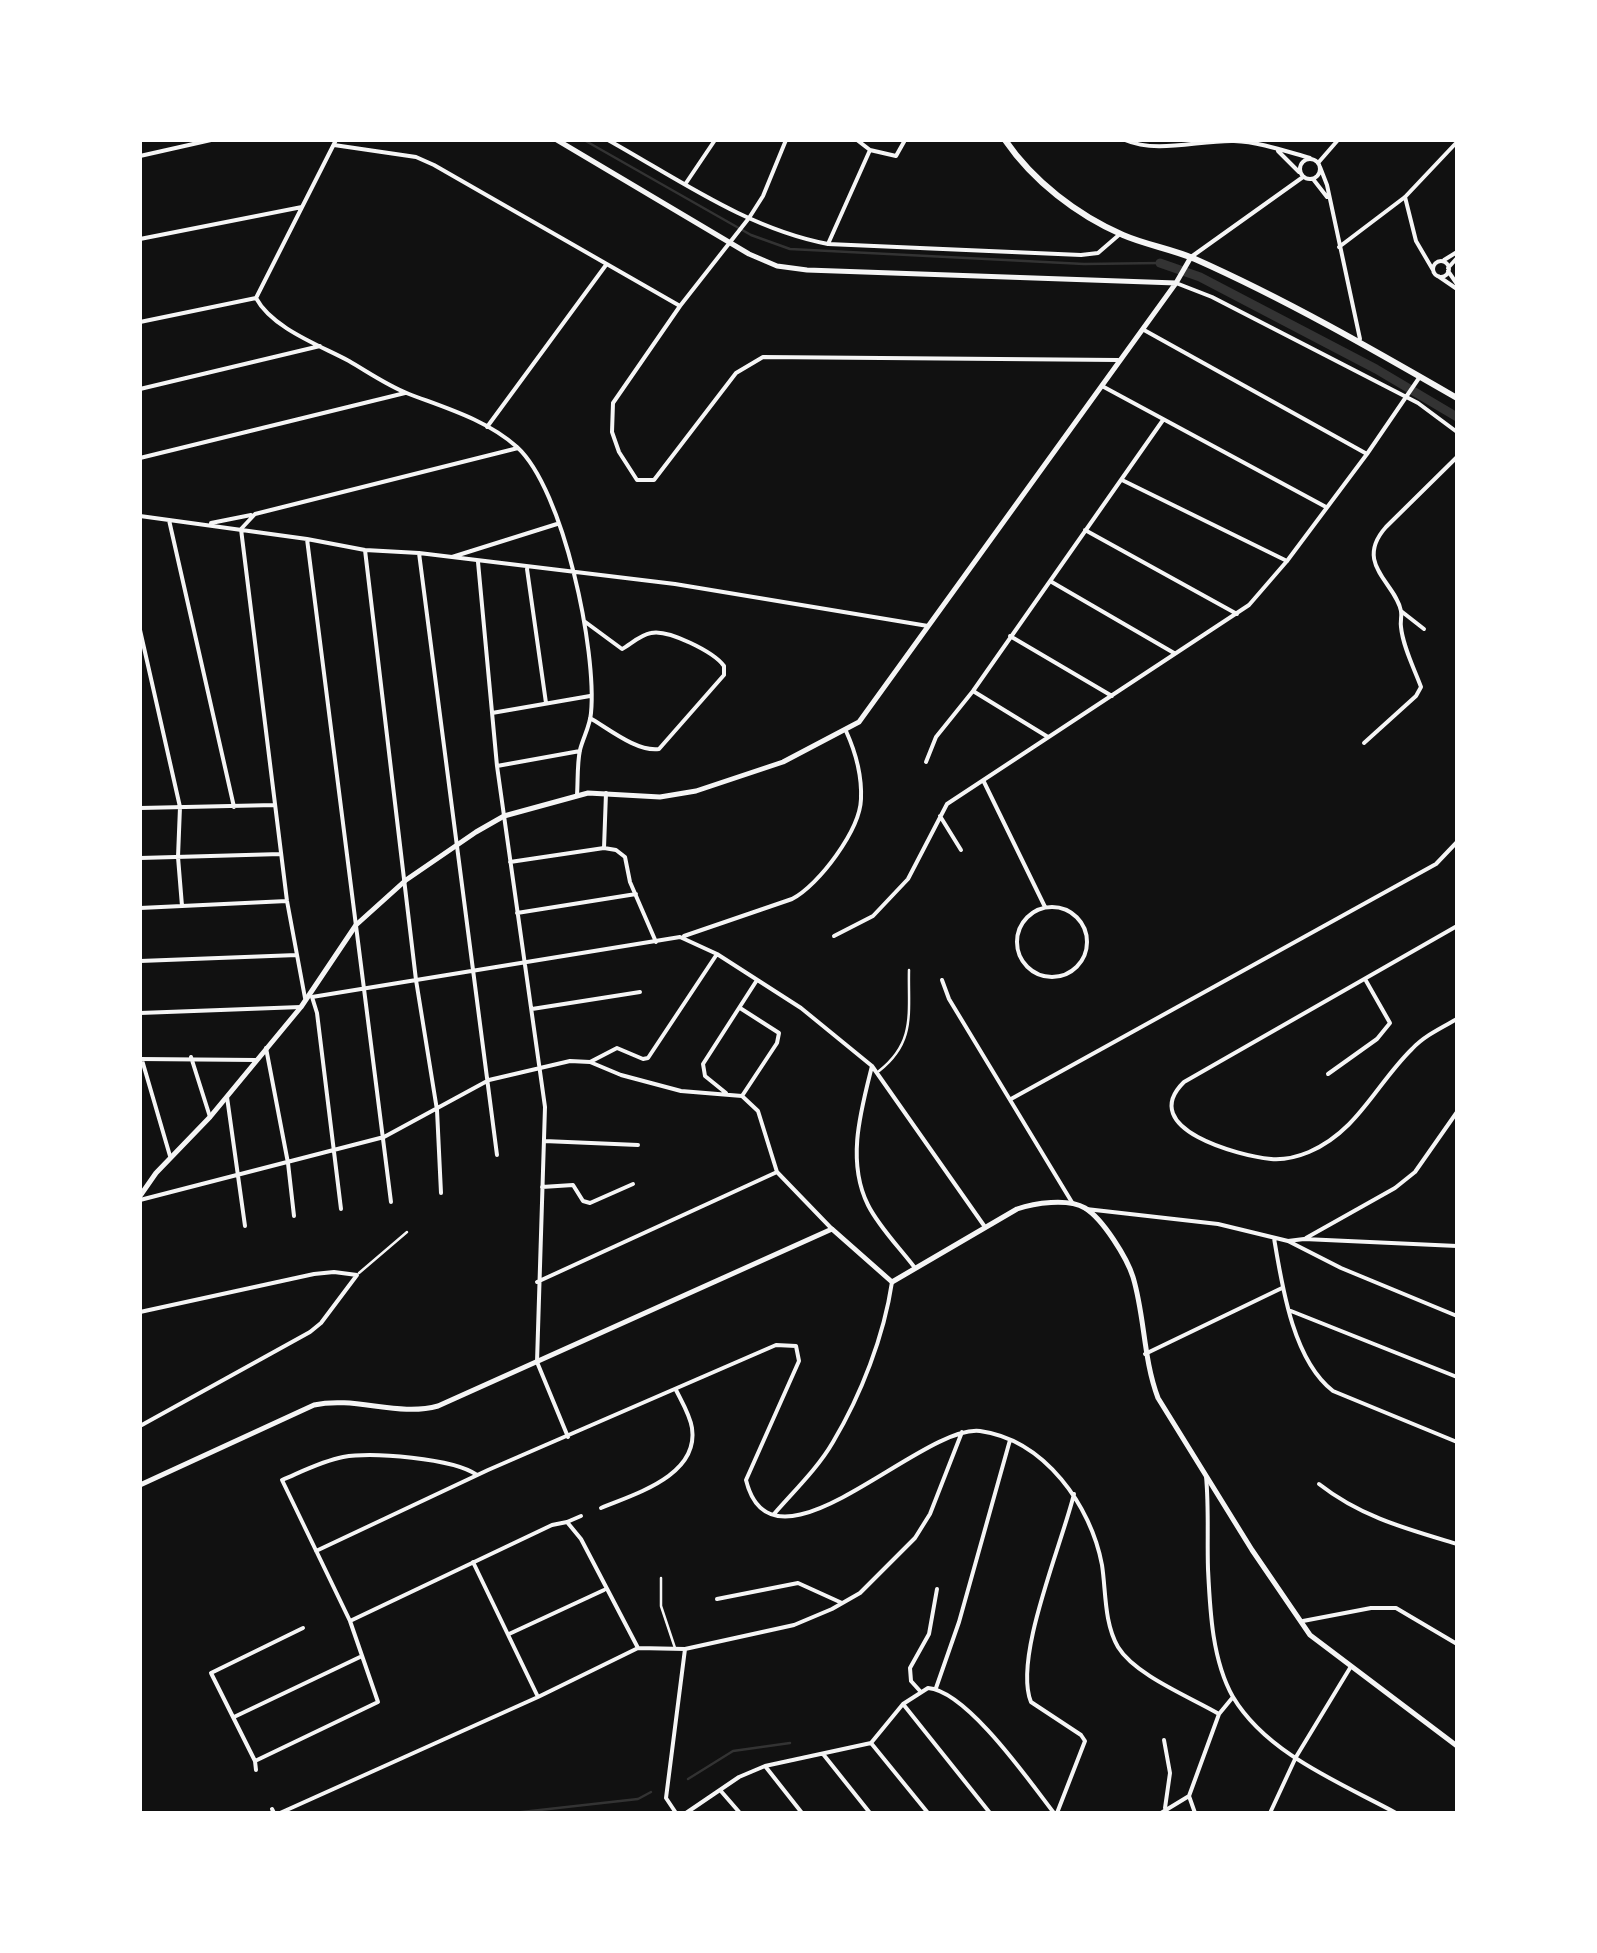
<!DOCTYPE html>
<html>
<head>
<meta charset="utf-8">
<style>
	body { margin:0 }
	#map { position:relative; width:1597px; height:1953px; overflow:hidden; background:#111; font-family:Manrope,sans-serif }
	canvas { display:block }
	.frame { position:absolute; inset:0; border:142px solid #fff; pointer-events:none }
</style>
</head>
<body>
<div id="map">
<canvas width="1597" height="1953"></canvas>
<div class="frame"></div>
</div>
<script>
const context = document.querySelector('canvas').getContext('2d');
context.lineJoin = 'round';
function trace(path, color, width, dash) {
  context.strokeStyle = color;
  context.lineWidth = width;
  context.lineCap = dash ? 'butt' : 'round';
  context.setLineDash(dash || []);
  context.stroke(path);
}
trace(new Path2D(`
	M584,140L751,235L790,249L1084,264L1160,263
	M688,1779L733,1751L790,1743
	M513,1813L638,1799L651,1792`), '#333', 2.5);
trace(new Path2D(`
	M1160,263L1200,277L1376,369L1457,417`), '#333', 9);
trace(new Path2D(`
	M879,1071C916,1042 908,1013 909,970
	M359,1273L407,1232
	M661,1578V1606L675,1648`), '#f5f5f5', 2.5);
trace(new Path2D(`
	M608,140C678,179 748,229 828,244L1081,255L1098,253L1120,234
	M786,140L763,196L749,218L680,306L613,403L612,432L619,452L637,480H654L736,373L763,357L1118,360
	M857,140L870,150L896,156L905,140
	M1125,140C1157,154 1199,140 1234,141C1260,142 1285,151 1310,158
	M334,145L416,157L434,165L680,306
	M1278,151L1299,172
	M140,156L211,140
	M1300 169a10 10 0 1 1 20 0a10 10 0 1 1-20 0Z
	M1318,163L1338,140
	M1320,167L1327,185L1360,339
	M1313,179L1327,197
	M686,183L715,140
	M1405,197L1416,241L1433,270
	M140,239L302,207
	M828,244L870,150
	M1339,247L1405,197L1457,142
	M1191,257L1303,177
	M1444,260L1457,252
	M1433 269a8 8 0 1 1 16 0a8 8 0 1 1-16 0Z
	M1448,268L1457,258
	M1448,271L1457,284
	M1438,276L1457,289
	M1176,283L1212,297L1418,403L1457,432
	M256,298C272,328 319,345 349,361C368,372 388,386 409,394C446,408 487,420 517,447C564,490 597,652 591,713C590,726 583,738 580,750C577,764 578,781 577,795
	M256,298L336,140
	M140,322L256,298
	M1144,330L1367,454
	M1102,386L1326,507
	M140,389L320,346
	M487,427L606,265
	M140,458L405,393
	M1122,480L1287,561
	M140,516L307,539L365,550L419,553L675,584L928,626
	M169,520L234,807
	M211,523L251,515
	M1085,530L1237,614
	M307,539L391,1202
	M365,550L416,980L437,1110L441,1193
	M419,553L497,1155
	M452,557L557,524
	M478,562L497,766L545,1107L537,1362L568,1437
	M527,569L546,703
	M1050,581L1174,653
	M1401,611L1424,629
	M584,621L622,649C631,644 640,635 651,633C668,629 714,652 724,666V675L659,749C637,752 609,729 590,718
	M140,630L180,807L178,857L182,906
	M1010,636L1112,696
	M973,691L1048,737
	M492,713L590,696
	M1364,743L1416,696L1421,687C1414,668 1403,647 1401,627C1400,622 1402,617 1401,611C1396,583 1353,564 1386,527L1457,457
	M926,762L936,737L973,691L1163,420
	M497,766L580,751
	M984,782L1045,907
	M140,808L275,805
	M940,816L961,850
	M604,848L606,793
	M140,858L281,854
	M510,862L604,848L616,850L625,857L630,882L656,942
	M1017 942a35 35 0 1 1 70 0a35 35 0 1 1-70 0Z
	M140,908L287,901
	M517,913L636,894
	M1457,926L1184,1082C1136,1129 1240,1156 1271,1159C1284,1160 1297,1157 1309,1152C1358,1131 1376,1084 1412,1049C1424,1036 1441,1028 1457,1019
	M684,936L792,899C819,885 860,830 861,799C862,775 856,753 846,731
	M834,936L873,916L908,879L947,804L1249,605L1287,561L1367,454L1419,378
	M140,961L297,955
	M942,980L949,999L1073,1204
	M312,997L680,937L717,954L801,1008L872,1066L985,1227
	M312,997L317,1013L341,1209
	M305,998L287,901L241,529L255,514L518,448
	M740,1008L779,1033L777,1043L742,1096
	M532,1009L640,992
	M140,1013L301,1007
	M266,1048L288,1163L294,1216
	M191,1057L210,1117
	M140,1059L256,1060
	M142,1060L170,1156
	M590,1062L617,1048L643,1059L648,1058L717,954
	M872,1066C861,1110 846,1161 868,1205C879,1227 899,1247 915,1268
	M1328,1074L1377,1039L1390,1023L1365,979
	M726,1093L705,1076L703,1064L757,980
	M227,1097L245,1226
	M1011,1099L1436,864L1457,842
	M544,1141L638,1145
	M542,1187L573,1185L583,1201L590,1203L633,1184
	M140,1200L384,1137L489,1080L570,1061L590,1062L621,1075L681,1091L742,1096L758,1111L777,1172L832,1229
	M1086,1209L1218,1224L1288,1241L1304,1239L1457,1246
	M1274,1238C1282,1286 1293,1360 1333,1391L1457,1442
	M1306,1238L1395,1188L1415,1172L1457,1112
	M1288,1241L1341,1268L1457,1316
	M537,1282L777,1172
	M1291,1311L1457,1377
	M140,1312L314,1274L334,1272L357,1275L321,1323L310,1332L140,1426
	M1145,1354L1282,1288
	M1206,1476C1209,1507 1207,1537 1208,1569C1210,1610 1212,1660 1233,1697C1267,1754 1341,1783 1396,1813
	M1319,1484C1361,1517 1407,1529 1457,1544
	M601,1508C634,1494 699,1476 692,1428C690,1415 682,1402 676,1390
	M774,1514C794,1491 818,1468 833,1442C861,1395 884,1336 892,1282
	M567,1522L581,1516
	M316,1551L488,1470L776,1345L796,1346L799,1361L746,1480C772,1587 921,1424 980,1431C1045,1440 1091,1506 1102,1565C1106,1591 1104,1623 1118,1647C1135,1675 1190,1697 1219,1714L1233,1697
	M473,1562L538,1697
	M717,1599L798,1583L842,1603
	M350,1621L552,1525L567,1522L581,1539L638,1648
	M1303,1621L1371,1608H1396L1457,1644
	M509,1634L604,1590
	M936,1688L959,1622L1010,1440
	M920,1691L911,1681L910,1668L929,1634L937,1589
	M903,1704L990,1813
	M234,1717L360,1657
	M1164,1740L1170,1773L1165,1808
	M871,1743L928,1813
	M823,1754L870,1813
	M255,1761L378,1702L350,1621L282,1480C301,1472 322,1461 343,1457C372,1452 453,1458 477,1475
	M765,1766L802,1813
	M256,1770L255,1761L211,1673L303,1628
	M720,1790L740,1813
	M1189,1796L1195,1813
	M272,1809L274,1813
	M280,1813L538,1697L638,1648L685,1649L794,1625L832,1609L860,1593L915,1538L930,1514L962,1432
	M676,1813L666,1798L685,1649
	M686,1813L739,1777L765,1766L871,1743L903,1704L928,1688C967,1691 1030,1782 1054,1813
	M1057,1813L1085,1741L1081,1735L1031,1702C1013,1658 1062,1544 1074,1494
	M1161,1813L1189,1796L1219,1714
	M1270,1813L1296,1757L1350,1668`), '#f5f5f5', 4);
trace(new Path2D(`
	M557,140L749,254L777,266L807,270L1176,283
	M140,1196L156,1173L210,1117L301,1007L356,925L406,880L476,832L504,816L588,793L660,797L696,791L783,762L859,722L1176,283L1191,257
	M140,1485L314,1405C355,1396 398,1417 438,1406L832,1229L892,1282L1017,1209C1034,1203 1068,1198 1085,1208C1103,1219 1127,1258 1133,1277C1145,1317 1143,1358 1158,1398L1252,1550L1310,1635L1457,1746`), '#f5f5f5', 5);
trace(new Path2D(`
	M1005,140C1033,181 1077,215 1123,235C1146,245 1172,249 1195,259C1285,299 1372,349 1457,398`), '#f5f5f5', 6);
</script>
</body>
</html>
